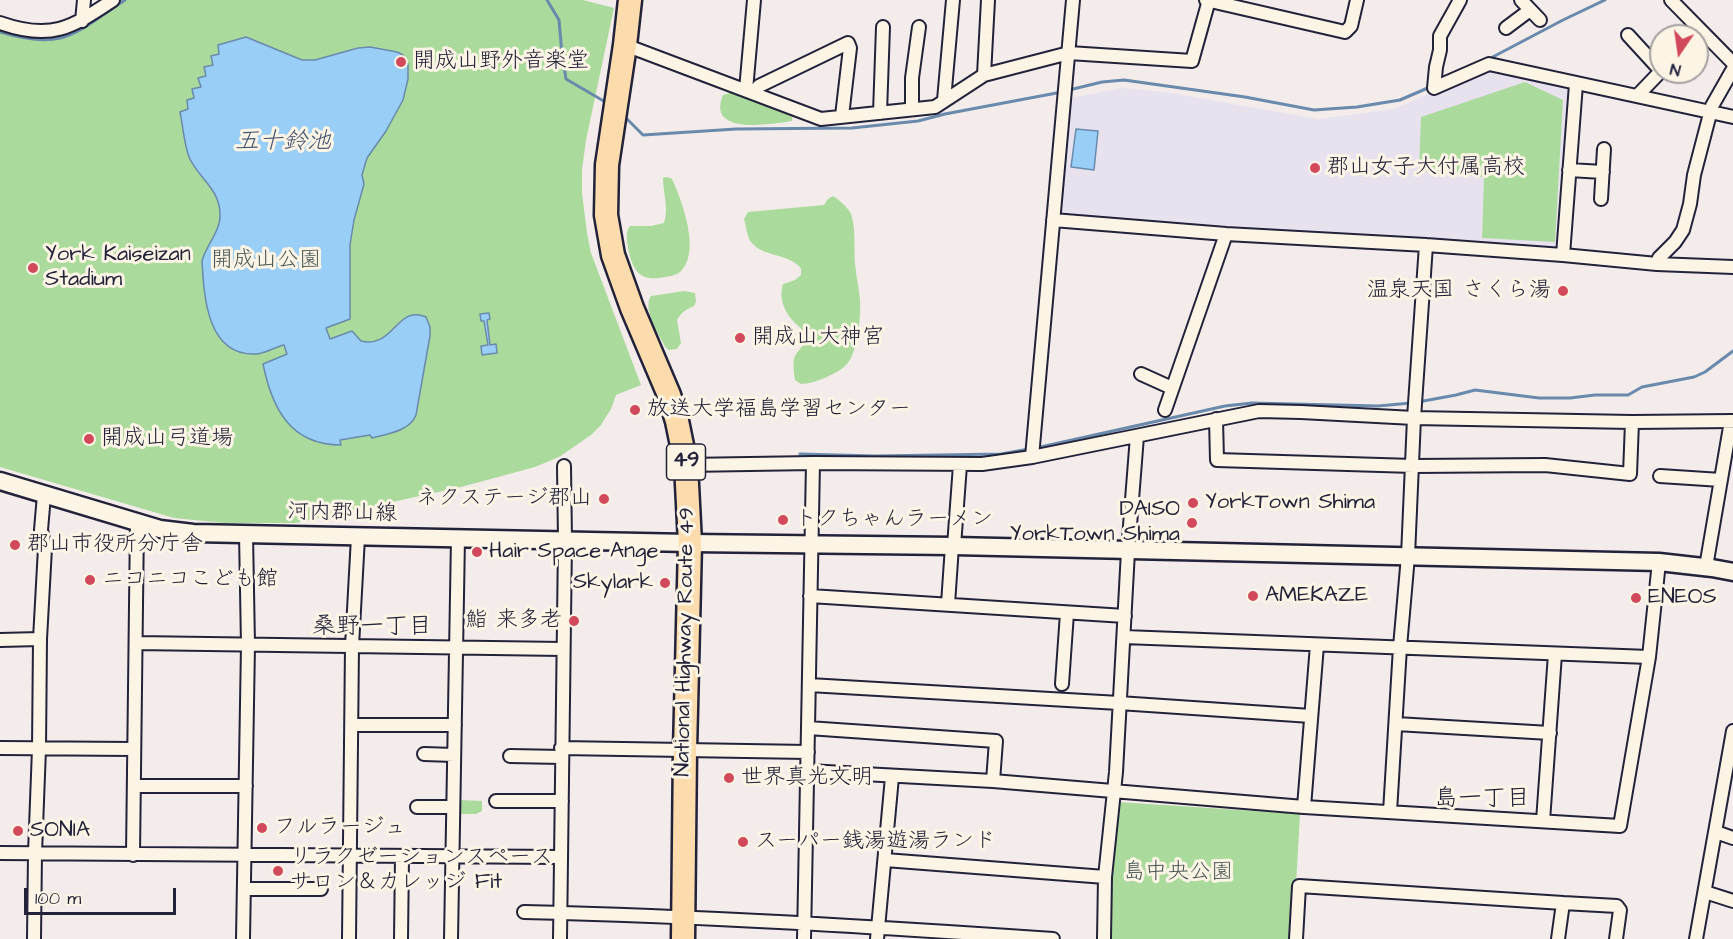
<!DOCTYPE html>
<html>
<head>
<meta charset="utf-8">
<style>
	body { margin:0 }
	#map { position:relative; width:1733px; height:939px; overflow:hidden; background:#f3ecea; font-family:"Architects Daughter",sans-serif }
	canvas { display:block }
	.north { position:absolute; left:1649px; top:24px; width:60px; height:60px; box-sizing:border-box; background:#fcf5e5; border:2px solid #a5a1a1; border-radius:50%; rotate:193deg; font-size:16px; font-weight:700; line-height:24px; text-align:center; color:#22223b }
	.north::after { content:''; display:block; margin:auto; width:21px; height:27px; background:#d1495b; clip-path:polygon(50% 0,100% 100%,50% 72%,0 100%) }
	.scale { position:absolute; left:24px; top:888px; width:152px; height:27px; box-sizing:border-box; border:3px solid #22223b; border-top:0; padding-left:8px; font-size:18px; line-height:21px; white-space:nowrap; color:#22223b; -webkit-text-stroke:4px #fcf5e5; paint-order:stroke }
</style>
</head>
<body>
<div id="map">
<canvas width="1733" height="939"></canvas>
<div class="north">N</div>
<div class="scale">100 m</div>
</div>
<script>
const context = document.querySelector('canvas').getContext('2d');
context.lineJoin = 'round';
function fill(path, color) {
  context.fillStyle = color;
  context.fill(path, 'evenodd');
}
function trace(path, color, width, dash) {
  context.strokeStyle = color;
  context.lineWidth = width;
  context.lineCap = dash ? 'butt' : 'round';
  context.setLineDash(dash || []);
  context.stroke(path);
}
function write(font, color, halo, rows, align = 'center') {
  context.font = font + ' "Architects Daughter","Klee One",sans-serif';
  context.lineWidth = 6;
  context.setLineDash([]);
  context.textBaseline = 'middle';
  context.strokeStyle = halo;
  context.fillStyle = color;
  for (const [text, x, y, turn = 0] of rows) {
    context.save();
    context.translate(x, y);
    context.rotate((+turn || 0) * Math.PI / 180);
    context.textAlign = isNaN(turn) ? turn : align;
    if (halo) context.strokeText(text, 0, 0);
    context.fillText(text, 0, 0);
    context.restore();
  }
}
fill(new Path2D(`
	M1490,67L1573,87L1560,249L1061,217L1070,98L1123,88L1165,92L1319,119L1394,109Z`), '#e8e2ef');
fill(new Path2D(`
	M116,0H583L614,8L586,140L582,170V193L587,233L591,253L641,385L616,395L611,409L601,425L591,435L559,457L535,467L461,487L296,523H225L174,518L0,467V27L31,35Z
	M1525,82L1563,100L1555,242L1482,238L1484,177L1419,171L1421,117Z
	M737,91L793,114L792,121C771,124 706,136 723,95Z
	M665,177L671,178L673,181C682,202 700,249 682,270C678,275 671,276 665,277C640,282 633,272 628,248C627,241 625,232 630,226H651L664,223C669,209 663,192 663,178Z
	M833,196C839,200 846,206 850,212C856,223 854,250 855,263C856,276 859,288 860,300C861,317 858,351 847,364C839,373 814,384 801,384L795,380C794,373 792,362 795,356C799,348 806,346 804,335C803,329 799,327 795,323C785,313 778,298 783,284L795,280L801,275V268C788,253 762,257 751,242C747,237 746,226 744,219L748,212L824,205L828,199Z
	M684,291L695,293L696,302L694,306C686,309 681,313 677,320L681,343L677,349L669,350L666,348C659,335 642,309 651,296Z
	M459,800L482,801V811L476,814H458Z
	M1118,802L1300,814L1293,939H1109L1111,871Z`), '#abdb9c');
const water = new Path2D(`
	M246,37L302,60H315L358,48L370,47L397,52L403,55L408,64V79L403,100L386,131L367,158L362,175L364,184L354,220L350,245V319L326,328L330,339L352,331L361,341C394,349 397,304 426,317L430,327V336L416,415C410,431 387,434 372,438L370,435L340,440L341,445C290,445 272,408 263,364L287,354L284,345C275,347 266,353 257,354C207,357 204,297 202,261C206,245 221,231 220,214C220,189 198,178 189,157C184,144 183,126 180,112L188,109L187,100L194,98L192,89L201,87L198,78L206,76L204,67L213,65L211,56L219,54L218,45Z
	M1076,129L1098,131L1094,170L1071,167Z
	M489,313L490,319L487,320L490,345L496,344L497,353L482,355L481,346L488,345L484,321H481L480,314Z`);
fill(water, '#99cff7');
trace(water, '#698aac', 1.5);
trace(new Path2D(`
	M547,0L559,20L562,54L566,79L607,103
	M0,32C64,51 74,34 125,0
	M1487,60L1563,20L1605,0
	M1069,90L1102,82L1124,80L1245,97L1314,110L1357,107L1400,100L1430,87
	M624,116L643,135L736,129L852,128L918,121L945,114L1062,92
	M1418,402L1456,395L1475,390L1539,398H1570L1595,395H1628L1642,387L1694,377L1705,372L1733,351
	M1036,448L1225,406L1252,403L1378,406L1411,403
	M800,454L875,456L1001,454L1029,449`), '#698aac', 3);
const street = new Path2D(`
	M1206,0L1345,32L1351,26L1357,0
	M1460,0L1440,36V50L1436,67L1434,88L1489,64L1733,117
	M1521,0L1540,20
	M1671,0L1733,63
	M82,21L84,0
	M0,23C51,41 71,28 113,0
	M1506,28L1530,10
	M1628,35L1661,71
	M625,45L821,119L935,107L984,75L1069,53L1192,61L1209,0
	M984,75L988,0
	M746,90L754,0
	M753,93L759,86L848,43L850,48L842,116
	M1637,96L1661,71
	M944,100L953,0
	M912,109V78L919,27
	M880,113L883,27
	M1569,170L1603,172
	M1601,199L1604,149
	M1053,220L1226,234L1426,245L1563,255L1657,264L1733,267
	M1563,255L1576,84
	M1657,264L1659,258L1675,242L1683,230L1690,204L1694,175L1712,106L1733,69
	M1141,374L1172,388
	M1165,410L1226,234
	M1216,419L1217,460L1413,466L1545,465L1630,474L1632,422
	M1032,457L1073,0
	M686,465L813,463L982,464L1032,457L1259,411L1301,412L1414,418L1632,422L1733,421
	M1660,476L1721,480
	M954,546L960,465
	M1706,567L1731,421
	M810,596L1125,616
	M948,604L952,546
	M1124,637L1649,657
	M0,640L40,639
	M136,643L563,649
	M1062,684L1067,613
	M809,685L1119,703L1311,716
	M1396,724L1550,733
	M352,725H455
	M808,728L996,741L993,781
	M0,748L134,749
	M561,748L808,752
	M424,754L454,755
	M510,756L562,757
	M808,771L993,781L1304,807L1620,826L1649,657L1659,562
	M134,786H246
	M496,801H562
	M417,807H453
	M1304,807L1317,645
	M1390,812L1400,647L1408,556L1414,418L1426,245
	M1543,821L1555,654
	M1716,832L1733,838
	M0,853L560,857
	M133,855L137,522
	M885,860L1105,877
	M245,889H321
	M1705,892L1733,901
	M1563,903L1617,906L1620,910L1616,939
	M524,912C701,916 877,927 1053,939
	M34,939L35,853L39,749L40,639L45,548L41,530L44,495
	M243,939L248,645L246,534
	M349,939L352,646L358,537
	M401,939L402,856
	M451,939L458,538
	M560,939L565,541L564,466
	M804,939L813,463
	M877,939L892,777
	M1104,939L1105,877L1116,772L1128,551L1137,436
	M1296,939L1299,886L1563,903L1558,939
	M1696,939L1733,731`);
const secondary = new Path2D(`
	M0,481L160,529L193,533L690,543L954,546L1659,562L1712,568L1733,572`);
const highway = new Path2D(`
	M630,0L625,45L607,165L606,215L613,255L632,308L669,395L677,421L686,465L690,543L685,750L683,939`);
trace(street, '#22223b', 16);
trace(secondary, '#22223b', 21);
trace(highway, '#22223b', 27);
trace(street, '#fcf5e5', 12);
trace(secondary, '#fcf5e5', 16);
trace(highway, '#fcdcac', 22);
for (const [x, y, r, color] of [
	[401,62,6,"#d1495b"],
	[1315,168,6,"#d1495b"],
	[33,268,6,"#d1495b"],
	[1563,291,6,"#d1495b"],
	[740,338,6,"#d1495b"],
	[635,410,6,"#d1495b"],
	[89,439,6,"#d1495b"],
	[604,499,6,"#d1495b"],
	[1193,503,6,"#d1495b"],
	[783,520,6,"#d1495b"],
	[1192,523,6,"#d1495b"],
	[15,545,6,"#d1495b"],
	[477,552,6,"#d1495b"],
	[90,580,6,"#d1495b"],
	[665,583,6,"#d1495b"],
	[1253,596,6,"#d1495b"],
	[1636,598,6,"#d1495b"],
	[574,621,6,"#d1495b"],
	[729,778,6,"#d1495b"],
	[262,828,6,"#d1495b"],
	[18,831,6,"#d1495b"],
	[743,842,6,"#d1495b"],
	[278,871,6,"#d1495b"]
]) {
  const dot = new Path2D();
  dot.arc(x, y, r, 0, 2 * Math.PI);
  context.fillStyle = color;
  context.fill(dot);
  trace(dot, '#fcf5e5', 2);
}
for (const [x, y, w] of [
	[686,462,39]
]) {
  const box = new Path2D();
  box.roundRect(x - w / 2, y - 18, w, 36, 4.5);
  context.fillStyle = '#fcf5e5';
  context.fill(box);
  trace(box, '#22223b', 1.5);
}
write('bold 21px', '#22223b', null, [
	["49",686,462]
]);
write('22px', '#22223b', '#fcf5e5', [
	["開成山野外音楽堂",413,62],
	["郡山女子大付属高校",1327,168],
	["York Kaiseizan",45,255],
	["Stadium",45,280],
	["温泉天国 さくら湯",1551,291,"right"],
	["開成山大神宮",752,338],
	["放送大学福島学習センター",647,410],
	["開成山弓道場",101,439],
	["ネクステージ郡山",592,499,"right"],
	["YorkTown Shima",1205,503],
	["DAISO",1180,510,"right"],
	["YorkTown Shima",1180,535,"right"],
	["トクちゃんラーメン",795,520],
	["郡山市役所分庁舎",27,545],
	["Hair Space Ange",489,552],
	["ニコニコこども館",102,580],
	["Skylark",653,583,"right"],
	["AMEKAZE",1265,596],
	["ENEOS",1648,598],
	["鮨 来多老",562,621,"right"],
	["世界真光文明",741,778],
	["フルラージュ",274,828],
	["SONIA",30,831],
	["スーパー銭湯遊湯ランド",755,842],
	["リラクゼーションスペース",290,858],
	["サロン＆カレッジ Fit",290,883]
], 'left');
write('22px', '#4b5a58', '#fcf5e5', [
	["開成山公園",266,261],
	["島中央公園",1178,873]
]);
write('22px', '#22223b', '#fcf5e5', [
	["河内郡山線",342,514,1],
	["National Highway Route 49",686,642,-89]
]);
write('italic 24px', '#465673', '#fcf5e5', [
	["五十鈴池",283,143]
]);
write('24px', '#22223b', '#fcf5e5', [
	["桑野一丁目",372,628],
	["島一丁目",1482,800]
]);
</script>
</body>
</html>
